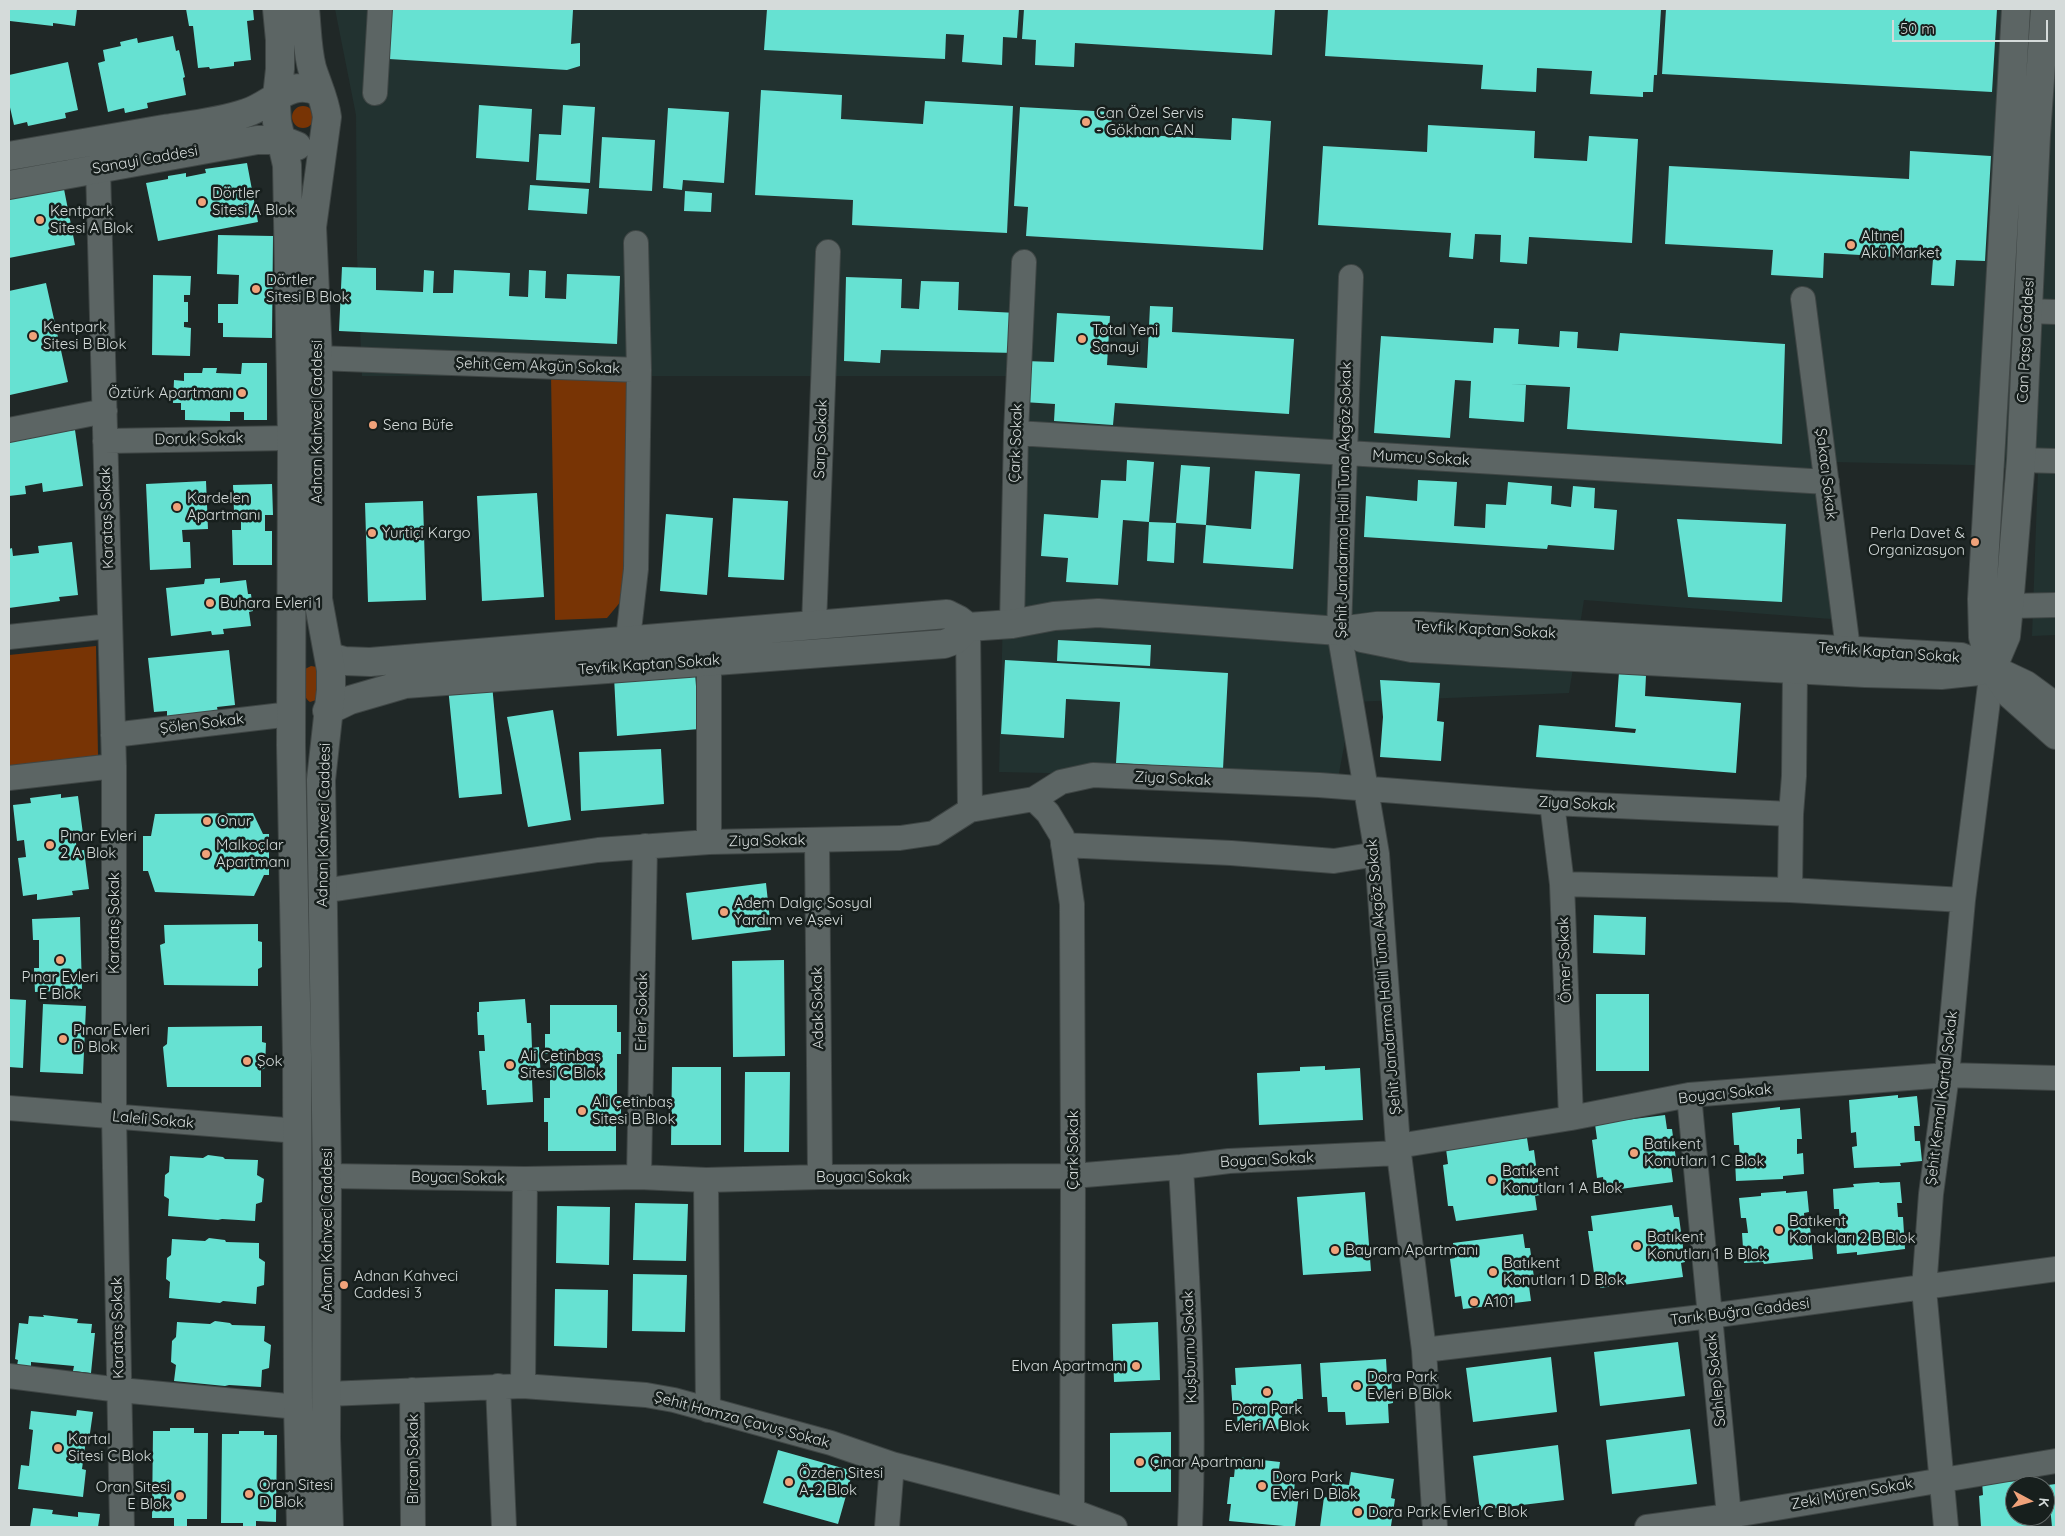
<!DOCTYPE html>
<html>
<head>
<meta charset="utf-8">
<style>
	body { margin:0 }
	#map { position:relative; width:2065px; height:1536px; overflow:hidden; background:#202827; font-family:Quicksand,sans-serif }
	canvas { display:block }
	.frame { position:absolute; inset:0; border:10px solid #d5dbda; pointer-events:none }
	.north { position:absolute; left:2005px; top:1476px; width:50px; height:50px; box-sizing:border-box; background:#171f1d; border:1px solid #636a69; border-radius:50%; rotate:96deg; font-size:14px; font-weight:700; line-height:20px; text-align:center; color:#d5dbda }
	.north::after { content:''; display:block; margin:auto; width:18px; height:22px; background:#f0a27a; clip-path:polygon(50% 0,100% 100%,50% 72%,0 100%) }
	.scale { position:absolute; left:1892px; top:20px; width:156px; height:22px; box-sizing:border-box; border:2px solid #d5dbda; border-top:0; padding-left:6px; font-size:15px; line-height:18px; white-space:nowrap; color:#d5dbda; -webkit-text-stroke:4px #171f1d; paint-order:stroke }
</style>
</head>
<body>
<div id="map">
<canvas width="2065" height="1536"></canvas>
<div class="frame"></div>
<div class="north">K</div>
<div class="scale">50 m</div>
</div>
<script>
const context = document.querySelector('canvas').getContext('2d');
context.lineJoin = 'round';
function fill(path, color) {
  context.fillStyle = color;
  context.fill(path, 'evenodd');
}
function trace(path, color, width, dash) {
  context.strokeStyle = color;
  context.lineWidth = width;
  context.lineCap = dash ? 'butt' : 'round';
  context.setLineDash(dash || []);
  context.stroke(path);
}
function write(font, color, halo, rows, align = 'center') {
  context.font = font + ' Quicksand,sans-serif';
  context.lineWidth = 5;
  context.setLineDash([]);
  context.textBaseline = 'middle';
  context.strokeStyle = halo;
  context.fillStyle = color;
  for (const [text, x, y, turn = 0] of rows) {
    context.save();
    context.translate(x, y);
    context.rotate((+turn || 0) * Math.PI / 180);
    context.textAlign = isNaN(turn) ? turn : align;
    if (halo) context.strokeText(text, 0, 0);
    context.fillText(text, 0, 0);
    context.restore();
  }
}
fill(new Path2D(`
	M335,9H2056V635L2032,636L2038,471L1971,465L1832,462L1831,619L1584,600L1569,693L1352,702L1338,779L999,772L1009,376H362L357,256L356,115Z`), '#223230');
fill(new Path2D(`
	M292 117a11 11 0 1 1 22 0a11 11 0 1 1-22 0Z
	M551,375L633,376L622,600L607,618L555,620Z
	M96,646L98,755L9,768V655Z
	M311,666L317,667L319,673V699L310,702C301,696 302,679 305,669Z`), '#783405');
fill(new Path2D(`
	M9,9H77L75,26L53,23V26L10,21Z
	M186,9H253L254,20L247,21L251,60L234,62V66L210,69L209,67L198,68L193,26H189Z
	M392,9L573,10L571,44L580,43V66L567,70L389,59Z
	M767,9H1019L1017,38L1003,37L1002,65L962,62L964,35L946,34L945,59L764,50Z
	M1024,9H1275L1272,55L1075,43L1074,67L1035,65L1036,40L1022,39Z
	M1328,9H1661L1657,75H1654L1653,92H1643V97L1590,94L1592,71L1537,68L1536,92L1481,89L1483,65L1325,56Z
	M1666,9H1997L1992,92L1662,74Z
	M173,36L176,51L179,50L185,77L183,78L186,95L147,103L148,108L125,113L124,108L108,112L98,63L105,61L103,50L121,46L120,42L137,38L138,43Z
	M68,62L78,110L65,113L66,118L28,126L27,122L14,125L9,103V75Z
	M761,90L842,95L841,119L923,124L925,101L1013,106L1007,233L852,225L853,200L755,195Z
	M479,105L532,109L529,162L476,158Z
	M563,105L595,107L590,183L536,180L539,134L561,135Z
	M1020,107L1112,112L1111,133L1231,140L1232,118L1271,121L1263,250L1026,236L1028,207L1014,206Z
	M668,108L729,112L724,183L683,180L682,190L663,188Z
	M1428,125L1535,131L1534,158L1587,161L1589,136L1638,139L1632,243L1529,237L1527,264L1500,262L1501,235L1475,234L1473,259L1449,257L1451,233L1318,225L1323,146L1427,152Z
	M602,137L655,140L652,191L599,188Z
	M1910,151L1991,156L1985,261L1956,260L1954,286L1931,285L1933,259L1824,253L1823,278L1771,275L1773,250L1665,244L1669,166L1909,179Z
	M247,163L258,222L158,241L146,183L168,179V176L186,173V177L206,173L205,169Z
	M63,184L75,245L9,258V195Z
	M530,185L589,189L587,214L528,210Z
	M685,191L712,193L711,212L684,211Z
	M218,235L273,236L272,338L223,337V323H218V304H238L239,275L217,274Z
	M342,267L376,268V290L423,292L424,270L434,271L433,293H453L454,270L510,273L509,296L528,297L529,270L546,271L545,298L566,299L567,274L620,276L617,344L339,331Z
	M153,275L191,276L190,295H184V302H188V322H184V327L191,328L190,356L152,355Z
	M846,277L902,279L901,308L919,309L921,281L959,282L958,310L1017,313L1016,353L881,350L880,363L844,361Z
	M46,283L68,382L10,395L9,291Z
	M1150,306L1173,307L1172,332L1294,339L1289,414L1115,403L1113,425L1054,421L1055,404L1023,402L1025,361L1054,362L1057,313L1110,316L1107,365L1147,368Z
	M1494,328L1519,329L1518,344L1559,347L1560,331L1578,332L1577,348L1618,351L1620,333L1785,344L1782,444L1567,429L1570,387L1510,384L1526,385L1524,422L1469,418L1471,381L1455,380L1450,438L1374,433L1381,336L1493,343Z
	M242,363H267V420H244V412H230V421L185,420V410H181V403H173L174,380L184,381V373H202L203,368H217L216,373L241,374Z
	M75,430L83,486L43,492L42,483L25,486L26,494L9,496V439Z
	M1127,460L1154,462L1149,522L1176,523L1174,563L1147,561L1149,522L1123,520L1118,585L1066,582L1068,558L1041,556L1044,514L1098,518L1101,480L1126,481Z
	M1181,465L1210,467L1206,525L1176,523Z
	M1255,471L1300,474L1293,569L1203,563L1206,525L1251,529Z
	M1418,480L1457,482L1454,526L1485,528L1486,504L1506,505L1508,482L1552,486L1551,504L1571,507L1573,486L1595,488L1594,508L1617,510L1614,550L1548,545L1547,549L1364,537L1366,496L1417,501Z
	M206,481L208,529L182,530L183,542H190L191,568L150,570L146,484Z
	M272,484L273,515H265V531H272V565H233L232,530H241V512H234L233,485Z
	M537,493L544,597L482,601L477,496Z
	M733,498L788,501L784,580L728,577Z
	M423,501L426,600L368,602L365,503Z
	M666,514L713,518L707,595L660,591Z
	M1677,519L1786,524L1782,602L1688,597Z
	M72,542L78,595L59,597L60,601L9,608V549L12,548L13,556L39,553L38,546Z
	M220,578V583L246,580L248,594H251L253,611L249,612L251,626L223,629L224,634L212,635L211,631L171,636L166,588L204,584L205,579Z
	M1058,640L1151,645L1150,666L1057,661Z
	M229,650L235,705L217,707L218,712L167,717V711L154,712L148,658Z
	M1005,660L1228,673L1223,769L1116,763L1120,702L1066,699L1064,738L1001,734Z
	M695,672L699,729L617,736L614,676Z
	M1619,672L1646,675L1645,696L1741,703L1736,773L1536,757L1539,725L1635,733L1636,729L1615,727Z
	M1380,680L1440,683L1437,721L1444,722L1441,761L1380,757L1383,717Z
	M492,684L502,794L459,798L448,687Z
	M553,710L571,820L528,827L507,717Z
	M661,749L664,804L581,811L579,752Z
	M61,794V798L78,796L83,834L75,835L77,851L84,850L89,889L72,891L73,895L37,900V894L23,896L18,858L26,857L24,840L17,841L13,805L31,803L30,798Z
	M253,813L263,834H269V875H264L254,896L155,892L148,871H143V836H151L155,814Z
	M766,883L771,930L692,940L686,893Z
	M1594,915L1646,917L1645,955L1593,953Z
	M80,917L82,990L35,992L34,968H39V940H33L32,919Z
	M258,924V941L262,942V967L258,969V986L164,985L160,945L165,943L164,925Z
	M784,960L785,1056L733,1057L732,961Z
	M1596,994H1649V1071H1596Z
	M9,999L26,1000L23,1068L9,1067Z
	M525,999L527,1023H531L532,1048L539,1047L541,1078L532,1079L533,1102L487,1105L486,1090H482L479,1051H485L484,1035H478L477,1012H479V1002Z
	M43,1004L86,1006L83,1074L40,1072Z
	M550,1005H617V1032H621V1054H617V1101H621V1123H616V1151H548V1122H544V1098H550V1054H545V1034H550Z
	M262,1026V1042L266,1043L265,1068L261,1070V1087H167L163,1047L167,1044L168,1027Z
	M1325,1066V1070L1360,1068L1363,1120L1259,1125L1257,1073L1300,1071V1067Z
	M672,1067H721V1145H671Z
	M745,1072H790L789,1152H744Z
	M1898,1095V1098L1917,1096L1920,1126H1914L1915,1141H1920L1922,1161L1900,1163L1901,1166L1854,1168L1852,1147L1857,1146L1856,1132L1851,1133L1849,1100Z
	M1780,1107V1110L1800,1108L1802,1139H1797V1154L1803,1153L1804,1174L1783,1176V1179L1736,1181L1735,1160L1740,1159L1739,1145H1734L1732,1113Z
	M1665,1115L1667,1129H1672L1677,1167H1671L1673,1182L1605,1191L1603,1177L1597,1178L1592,1140L1597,1139L1595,1124Z
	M1527,1138L1529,1151L1534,1150L1540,1195L1535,1196L1537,1210L1456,1221L1453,1206H1448L1443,1165L1448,1164L1446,1149Z
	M208,1155L223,1157L225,1159L258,1160L257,1175L264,1179L262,1202L256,1204L255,1221L222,1219L218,1220L168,1216L169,1199L164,1196L165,1175L169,1172L170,1156L203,1158Z
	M1879,1182L1880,1183L1900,1182L1902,1203H1897L1898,1217H1903L1905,1249L1857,1255V1252L1837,1254L1835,1224L1840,1223L1839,1209H1834L1833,1189L1854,1187L1853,1184Z
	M1786,1191V1193L1807,1191L1809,1212L1804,1213L1805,1227L1810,1226L1813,1259L1764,1264L1763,1262L1744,1263L1742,1233H1748L1746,1218H1741L1739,1198L1761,1196V1193Z
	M1365,1192L1371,1271L1303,1275L1297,1197Z
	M635,1203L688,1204L686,1261L633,1260Z
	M1672,1205L1674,1217H1679L1685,1262L1681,1263L1683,1277L1600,1288L1599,1272L1594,1273L1588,1231H1593L1591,1216Z
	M557,1206L610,1207L609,1265L556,1263Z
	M1523,1234L1525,1248H1530L1535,1285L1529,1286L1531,1301L1463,1309L1461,1296L1455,1297L1450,1259L1455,1258L1453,1243Z
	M209,1238L225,1240L226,1242L259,1243V1258L265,1262L264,1285L257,1287L256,1304L223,1301L220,1303L169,1298L170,1282L166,1279L167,1258L171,1255L172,1239L205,1241Z
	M633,1274L687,1275L685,1332L632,1331Z
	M555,1289L608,1290L607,1348L554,1346Z
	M43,1315L78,1319L77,1323L92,1324L91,1333H95L91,1373L73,1371L74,1366L31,1362V1367L17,1366L18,1360L15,1359L19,1323L28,1324L29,1316L44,1317Z
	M215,1321L230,1323L232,1325L265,1326L264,1341L271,1345L269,1368L262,1370L261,1387L229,1385L225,1386L174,1381L176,1365L171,1362L172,1341L176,1337L177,1322L210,1324Z
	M1158,1322L1160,1380L1114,1382L1112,1324Z
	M1678,1342L1685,1396L1600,1406L1594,1352Z
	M1551,1357L1557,1412L1473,1422L1466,1368Z
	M1386,1359L1387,1376H1391L1393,1403L1388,1404L1389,1423L1346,1425L1345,1412H1328L1327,1397H1322L1320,1363Z
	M1301,1364L1303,1399H1297L1298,1414L1282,1416V1429L1238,1432L1237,1412H1233L1231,1385H1236L1235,1368Z
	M77,1410L93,1412L89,1440H86L82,1469L86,1470L83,1497L18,1489L21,1465L29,1466L33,1430L29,1429L31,1411L76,1416Z
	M170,1428H194V1433H208L207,1519H187V1527H174V1518H152L153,1431H170Z
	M1690,1429L1697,1484L1612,1494L1606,1440Z
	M239,1431H264V1435H277L276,1522L256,1521V1527H243V1523H221L222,1434H239Z
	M1171,1432V1492H1110V1433Z
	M1558,1445L1564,1500L1480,1510L1473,1456Z
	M778,1450L853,1471L838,1524L763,1503Z
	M1236,1457L1280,1462L1278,1476L1295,1478L1294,1494H1299L1295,1527L1229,1521L1231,1504H1227L1230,1477H1234Z
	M1351,1472L1394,1479L1391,1498L1395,1499L1391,1526L1320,1527L1324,1497L1330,1498L1332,1483L1349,1485Z
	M2004,1479L2005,1482L2026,1480L2027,1486H2015V1516H2029L2030,1527H1981L1979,1496L1983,1495L1982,1481Z
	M2056,1484V1527H2052L2048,1485Z
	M33,1508L53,1510L52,1514L78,1517V1512L100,1514L98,1527H30Z`), '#66e1d2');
const minor = new Path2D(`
	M375,93L380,9
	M98,168L114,766V1116L122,1527
	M636,243L639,370
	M1351,277L1339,631L1377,854L1398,1146L1424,1350L1435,1527
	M1803,299L1848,649
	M2027,311L2056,312
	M318,358L639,370L636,569L628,639
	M9,430L105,411
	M1016,433L1827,482
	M105,441L292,438
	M2021,460L2056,461
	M2009,606L2056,605
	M1012,624L1016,433L1024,262
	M814,625L828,252
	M968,627L970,810
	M9,637L110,626
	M113,735L291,714
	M9,778L114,766
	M1034,799L1048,813L1062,836L1072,904L1073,1176L1072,1511
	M1552,803L1562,884L1571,1118
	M1791,814L1794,776L1795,670
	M817,840L820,1177
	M709,842V660
	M1063,845L1231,853L1334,861L1377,854
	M1562,884L1790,890
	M322,891L598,850L709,842L900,838L934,833L970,810L1034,799L1061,782L1093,775L1319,785L1552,803L1791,814L1790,890L1963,900
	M1689,1095L1729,1516
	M9,1108L298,1131
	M1398,1146L1571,1118L1689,1095L1947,1075L2056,1078
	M1181,1167C1188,1287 1195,1407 1190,1527
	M327,1176L525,1179L639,1177L706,1180L820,1177L1073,1176L1181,1167L1229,1161L1399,1153
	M639,1177L645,846
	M706,1180L708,1410
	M1424,1350L1710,1316L2056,1269
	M9,1376L120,1390L298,1407
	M498,1386L504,1527
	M523,1386L525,1179
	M412,1390L413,1527
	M327,1394L523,1386L646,1395L674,1400L831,1443L892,1464L1072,1511L1115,1527
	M887,1527L892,1464
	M1647,1527L1729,1516L2056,1461
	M1946,1527L1924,1289L1931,1194L1947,1075L1963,900L1992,669`);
const tertiary = new Path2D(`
	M2016,9L1982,599L1983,637L1992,669L2011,695L2056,735
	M2045,9L2036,135L2021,460L2009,606L2006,636L1992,669L2026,685L2056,707
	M1362,638L1412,648L1865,673L1941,675L1979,671
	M330,657L344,661L370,662L947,614L959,620L968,627L1012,624L1054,616L1098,613L1339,631L1377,626H1423L1961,657L1992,669
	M327,711L350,700L405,684L944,644L955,640L968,627`);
const secondary = new Path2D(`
	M277,9L280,40V69L276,106L277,122L287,165L292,438L291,745L297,1055L298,1407L301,1527
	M305,9C307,28 307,49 312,68C317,84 325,100 327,117L312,227L318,358V599L331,670V690L321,780L327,1176L326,1438L329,1527
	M9,156C60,147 112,138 164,129C191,125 220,122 246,113C272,105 291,77 319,92
	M9,185L257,140H282L297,146`);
trace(minor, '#3f4645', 26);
trace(tertiary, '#3f4645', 30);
trace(secondary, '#3f4645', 30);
trace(minor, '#5c6564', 24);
trace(tertiary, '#5c6564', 28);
trace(secondary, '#5c6564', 28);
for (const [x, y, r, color] of [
	[1086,122,5,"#f0a27a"],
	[202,202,5,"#f0a27a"],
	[40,220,5,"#f0a27a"],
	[1851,245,5,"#f0a27a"],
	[256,289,5,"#f0a27a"],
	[33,336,5,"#f0a27a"],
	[1082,339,5,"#f0a27a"],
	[242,393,5,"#f0a27a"],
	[373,425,5,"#f0a27a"],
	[177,507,5,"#f0a27a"],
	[372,533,5,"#f0a27a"],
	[1975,542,5,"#f0a27a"],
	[210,603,5,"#f0a27a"],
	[207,821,5,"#f0a27a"],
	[50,845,5,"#f0a27a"],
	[206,854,5,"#f0a27a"],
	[724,912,5,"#f0a27a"],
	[60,960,5,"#f0a27a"],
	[63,1039,5,"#f0a27a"],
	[247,1061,5,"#f0a27a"],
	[510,1065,5,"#f0a27a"],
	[582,1111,5,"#f0a27a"],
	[1634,1153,5,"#f0a27a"],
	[1492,1180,5,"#f0a27a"],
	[1779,1230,5,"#f0a27a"],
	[1637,1246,5,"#f0a27a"],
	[1335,1250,5,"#f0a27a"],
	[1493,1272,5,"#f0a27a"],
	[344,1285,5,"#f0a27a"],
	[1474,1302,5,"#f0a27a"],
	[1136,1366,5,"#f0a27a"],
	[1357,1386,5,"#f0a27a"],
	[1267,1392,5,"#f0a27a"],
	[58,1448,5,"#f0a27a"],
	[1140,1462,5,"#f0a27a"],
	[789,1482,5,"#f0a27a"],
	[1262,1486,5,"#f0a27a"],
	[249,1494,5,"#f0a27a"],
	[180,1496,5,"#f0a27a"],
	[1358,1512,5,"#f0a27a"]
]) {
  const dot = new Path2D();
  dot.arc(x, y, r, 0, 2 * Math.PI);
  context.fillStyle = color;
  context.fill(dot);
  trace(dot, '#171f1d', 2);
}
write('15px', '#d5dbda', '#171f1d', [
	["Can Özel Servis",1096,113],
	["- Gökhan CAN",1096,130],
	["Dörtler",212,193],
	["Sitesi A Blok",212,210],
	["Kentpark",50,211],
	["Sitesi A Blok",50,228],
	["Altınel",1861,236],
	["Akü Market",1861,253],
	["Dörtler",266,280],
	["Sitesi B Blok",266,297],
	["Kentpark",43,327],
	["Sitesi B Blok",43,344],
	["Total Yeni",1092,330],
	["Sanayi",1092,347],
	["Öztürk Apartmanı",232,393,"right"],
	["Sena Büfe",383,425],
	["Kardelen",187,498],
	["Apartmanı",187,515],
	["Yurtiçi Kargo",382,533],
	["Perla Davet &",1965,533,"right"],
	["Organizasyon",1965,550,"right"],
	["Buhara Evleri 1",220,603],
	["Onur",217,821],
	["Pınar Evleri",60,836],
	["2 A Blok",60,853],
	["Malkoçlar",216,845],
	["Apartmanı",216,862],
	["Adem Dalgıç Sosyal",734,903],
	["Yardım ve Aşevi",734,920],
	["Pınar Evleri",60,977,"center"],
	["E Blok",60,994,"center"],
	["Pınar Evleri",73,1030],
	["D Blok",73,1047],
	["Ali Çetinbaş",520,1056],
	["Sitesi C Blok",520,1073],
	["Şok",257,1061],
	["Ali Çetinbaş",592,1102],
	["Sitesi B Blok",592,1119],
	["Batıkent",1644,1144],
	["Konutları 1 C Blok",1644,1161],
	["Batıkent",1502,1171],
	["Konutları 1 A Blok",1502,1188],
	["Batıkent",1789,1221],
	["Konakları 2 B Blok",1789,1238],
	["Batıkent",1647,1237],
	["Konutları 1 B Blok",1647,1254],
	["Bayram Apartmanı",1345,1250],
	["Batıkent",1503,1263],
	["Konutları 1 D Blok",1503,1280],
	["Adnan Kahveci",354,1276],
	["Caddesi 3",354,1293],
	["A101",1484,1302],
	["Elvan Apartmanı",1126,1366,"right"],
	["Dora Park",1367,1377],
	["Evleri B Blok",1367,1394],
	["Dora Park",1267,1409,"center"],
	["Evleri A Blok",1267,1426,"center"],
	["Kartal",68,1439],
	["Sitesi C Blok",68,1456],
	["Çınar Apartmanı",1150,1462],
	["Özden Sitesi",799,1473],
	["A-2 Blok",799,1490],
	["Dora Park",1272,1477],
	["Evleri D Blok",1272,1494],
	["Oran Sitesi",259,1485],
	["D Blok",259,1502],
	["Oran Sitesi",170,1487,"right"],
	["E Blok",170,1504,"right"],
	["Dora Park Evleri C Blok",1368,1512]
], 'left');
write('15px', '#d5dbda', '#171f1d', [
	["Sanayi Caddesi",145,160,-10],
	["Can Paşa Caddesi",2026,340,-87],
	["Şehit Cem Akgün Sokak",538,366,2],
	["Adnan Kahveci Caddesi",317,422,-90],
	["Doruk Sokak",199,439,-1],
	["Sarp Sokak",821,439,-88],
	["Çark Sokak",1016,443,-88],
	["Mumcu Sokak",1421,458,3],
	["Şakacı Sokak",1826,474,83],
	["Şehit Jandarma Halil Tuna Akgöz Sokak",1344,500,-89],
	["Karataş Sokak",107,518,-92],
	["Tevfik Kaptan Sokak",1485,630,3],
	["Tevfik Kaptan Sokak",1889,653,4],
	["Tevfik Kaptan Sokak",649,665,-4],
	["Şölen Sokak",202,724,-7],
	["Ziya Sokak",1173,779,3],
	["Ziya Sokak",1577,804,3],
	["Adnan Kahveci Caddesi",324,825,-89],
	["Ziya Sokak",767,841,-1],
	["Karataş Sokak",114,923,-90],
	["Ömer Sokak",1565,960,-92],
	["Şehit Jandarma Halil Tuna Akgöz Sokak",1384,977,-95],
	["Adak Sokak",818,1008,-91],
	["Erler Sokak",642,1012,-89],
	["Boyacı Sokak",1725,1094,-6],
	["Şehit Kemal Kartal Sokak",1942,1098,-83],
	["Laleli Sokak",153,1120,5],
	["Çark Sokak",1073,1150,-90],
	["Boyacı Sokak",1267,1160,-3],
	["Boyacı Sokak",863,1177],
	["Boyacı Sokak",458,1178,1],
	["Adnan Kahveci Caddesi",327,1230,-90],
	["Tarık Buğra Caddesi",1740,1312,-7],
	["Karataş Sokak",118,1328,-91],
	["Kuşburnu Sokak",1190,1347,-92],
	["Sahlep Sokak",1716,1380,-96],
	["Şehit Hamza Çavuş Sokak",742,1420,15],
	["Bircan Sokak",413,1459,-90],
	["Zeki Müren Sokak",1852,1494,-10]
]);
</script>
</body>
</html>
